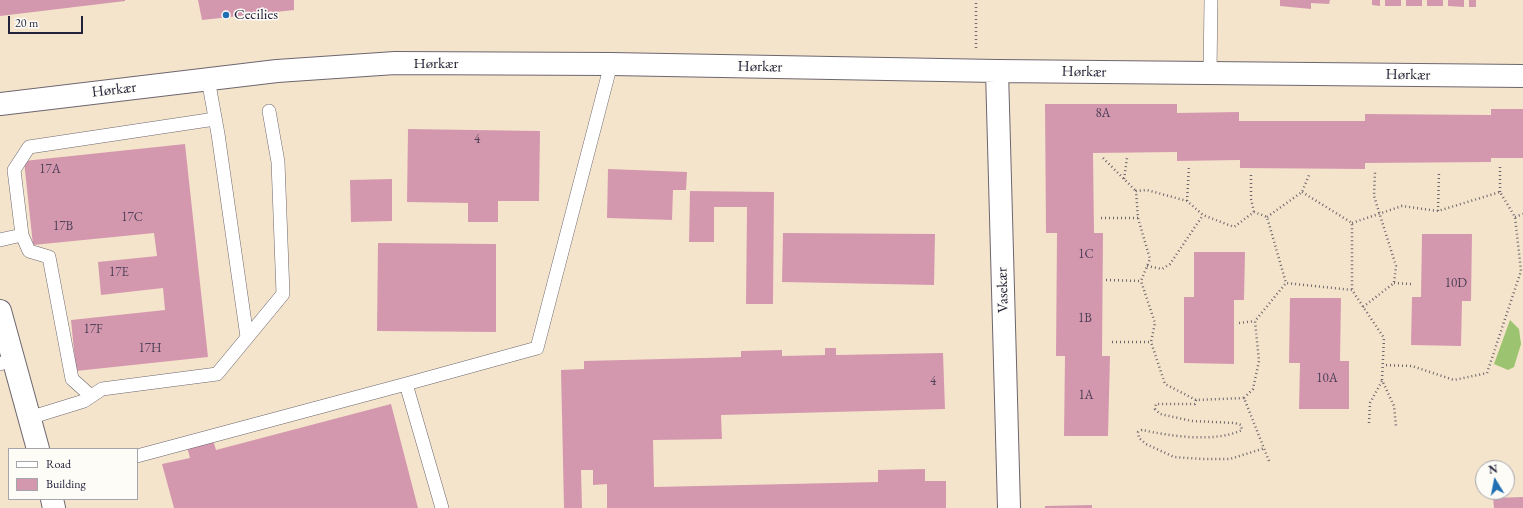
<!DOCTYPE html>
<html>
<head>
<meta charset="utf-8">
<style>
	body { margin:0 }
	#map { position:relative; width:1523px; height:508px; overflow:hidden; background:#f5e4cc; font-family:"EB Garamond",serif }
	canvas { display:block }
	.legend { position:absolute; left:8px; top:448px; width:130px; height:52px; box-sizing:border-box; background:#fdfcf7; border:1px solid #a5a5ac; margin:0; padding:5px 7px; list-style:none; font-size:12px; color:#22223b }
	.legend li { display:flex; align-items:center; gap:8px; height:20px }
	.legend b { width:20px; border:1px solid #a5a5ac }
	.north { position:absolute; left:1475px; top:460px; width:40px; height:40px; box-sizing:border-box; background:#fdfcf7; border:1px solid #a5a5ac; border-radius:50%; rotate:350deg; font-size:11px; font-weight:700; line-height:16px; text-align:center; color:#22223b }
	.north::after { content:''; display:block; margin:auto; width:14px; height:18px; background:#1f6fb2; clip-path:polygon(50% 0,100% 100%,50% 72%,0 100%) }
	.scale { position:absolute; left:8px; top:16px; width:75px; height:18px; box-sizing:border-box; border:2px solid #22223b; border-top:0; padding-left:5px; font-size:12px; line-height:14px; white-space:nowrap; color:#22223b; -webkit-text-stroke:3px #fdfcf7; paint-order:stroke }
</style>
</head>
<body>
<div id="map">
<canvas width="1523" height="508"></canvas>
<ul class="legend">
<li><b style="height:5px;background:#fff"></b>Road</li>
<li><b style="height:11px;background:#d498ae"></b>Building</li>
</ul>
<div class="north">N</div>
<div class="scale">20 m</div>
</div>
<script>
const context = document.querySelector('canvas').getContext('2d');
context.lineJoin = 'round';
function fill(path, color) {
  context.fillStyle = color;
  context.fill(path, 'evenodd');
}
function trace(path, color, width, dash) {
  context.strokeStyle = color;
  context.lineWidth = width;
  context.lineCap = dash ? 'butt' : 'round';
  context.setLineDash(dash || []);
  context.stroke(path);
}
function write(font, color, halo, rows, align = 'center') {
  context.font = font + ' "EB Garamond",serif';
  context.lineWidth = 3;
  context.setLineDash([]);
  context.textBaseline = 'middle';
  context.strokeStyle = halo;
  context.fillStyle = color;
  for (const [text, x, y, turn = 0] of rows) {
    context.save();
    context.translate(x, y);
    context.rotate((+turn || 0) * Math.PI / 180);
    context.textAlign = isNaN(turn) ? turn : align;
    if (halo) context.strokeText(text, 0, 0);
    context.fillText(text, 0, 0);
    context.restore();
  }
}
fill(new Path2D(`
	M1510,320L1519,329L1521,344L1514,367L1508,370L1494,364Z`), '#9cc36f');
fill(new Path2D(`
	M0,0H125V1L0,16Z
	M198,0H294V10L202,20Z
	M1280,0H1330L1329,4L1311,3V9L1280,6Z
	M1372,0H1380V6L1372,5Z
	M1385,0H1401V6H1385Z
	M1406,0H1422V6H1406Z
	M1427,0H1443V6H1427Z
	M1448,0H1464V7L1448,6Z
	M1469,0H1476V7H1469Z
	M1045,104H1177V113L1239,112V121H1365V114L1491,115V109H1523V158H1491V162L1365,163V169L1240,168V160L1177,161V152L1093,153L1094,233H1103L1102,356H1110L1108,436H1064L1065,356H1056L1057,233H1046Z
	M408,129L540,131L539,201H498V222H468V203L407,202Z
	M185,144L208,357L76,371L71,320L165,310L163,288L101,295L98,262L157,256L154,233L33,245L24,161Z
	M608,169L687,172L686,190H673L672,220L607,218Z
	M392,179V221L351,222L350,180Z
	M690,191L774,192L773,304H746L747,207H714V242H689Z
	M783,233L935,234L934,285L782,282Z
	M1422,234H1472L1471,301H1462L1461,346L1411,345L1412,297H1421Z
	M378,243L496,244V332L377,331Z
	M1194,252H1245L1244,300H1234V364L1184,363V297H1194Z
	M1290,298H1341L1340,361H1349V409H1299L1300,363H1289Z
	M825,348H836V355L943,353L945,409L721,415L722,439L653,440L654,487L878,482V470L925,469V481H946V508H607V484L593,485V470H581L582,508H564L561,370L584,369V361L741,357V351L782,350V356L825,355Z
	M391,404L418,508H174L162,464L190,458L187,447L213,440L216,450Z
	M1523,497V508H1494L1493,498Z
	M1092,505V508H1045V506Z`), '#d498ae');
const lane = new Path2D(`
	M1210,73L1211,0
	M208,79L218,134L247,337
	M22,235L29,251L49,257L72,379L91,396
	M0,240L22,235L14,170L29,147L215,119
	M0,364L13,359
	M406,384L442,508
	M29,418L84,401L102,389L217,374L283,294L278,162L269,111
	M137,456L406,384L537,348L611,64`);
const street = new Path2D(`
	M997,71L1009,508
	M0,104L277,71L395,63L611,64L997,71L1523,76`);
const secondary = new Path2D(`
	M0,311L38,449
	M52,499L54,508`);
trace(lane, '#6c666e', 14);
trace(street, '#6c666e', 24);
trace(secondary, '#6c666e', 24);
trace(new Path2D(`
	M976,48V0
	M1103,158L1136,191
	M1251,175V199L1254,212
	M1124,179L1127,158
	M1302,192L1352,223V290
	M1500,192V164
	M1187,201L1189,166
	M1438,211L1439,172
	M1267,217L1302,192L1309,175
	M1515,217L1523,214
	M1101,218H1138
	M1352,223L1402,206L1438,211L1500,192L1515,217L1521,271L1487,373L1454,380L1412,366L1383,365
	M1147,266L1162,269L1170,264L1203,215
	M1106,280L1141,281
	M1394,283L1411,284
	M1363,307L1394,283L1396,266L1374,196L1375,172
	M1239,323L1255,321
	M1112,342H1151
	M1244,398L1253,389L1259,361L1255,321L1286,283
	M1196,400L1195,404H1156L1155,409L1160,414L1192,421L1235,423L1241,425L1242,430C1215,443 1170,436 1142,430L1138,432L1139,438L1146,444L1174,457L1202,459H1230L1265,448
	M1369,423L1370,403L1382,381
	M1269,461L1244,398L1196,400L1165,384L1151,342L1155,323L1141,281L1150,259L1138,218L1136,191L1147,190L1187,201L1203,215L1234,227L1254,212L1267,217L1286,283L1352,290L1384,338L1382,380L1394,406L1396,426`), '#6c666e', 2.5, [1, 3]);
trace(lane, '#fff', 13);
trace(street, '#fff', 22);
trace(secondary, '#fff', 22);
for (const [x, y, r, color] of [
	[226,15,4,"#1f6fb2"]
]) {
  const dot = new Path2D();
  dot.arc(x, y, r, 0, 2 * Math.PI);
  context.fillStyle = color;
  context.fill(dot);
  trace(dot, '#fdfcf7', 1.5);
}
write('13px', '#4e4058', null, [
	["8A",1103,113],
	["4",477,139],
	["17A",50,169],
	["17C",132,217],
	["17B",63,226],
	["1C",1086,254],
	["17E",119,272],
	["10D",1456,283],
	["1B",1085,318],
	["17F",93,329],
	["17H",150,348],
	["10A",1327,378],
	["4",933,381],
	["1A",1086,395]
]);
write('15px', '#22223b', '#fdfcf7', [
	["Cecilies",234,15]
], 'left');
write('15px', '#22223b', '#fdfcf7', [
	["Hørkær",436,64],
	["Hørkær",760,67,1],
	["Hørkær",1084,72,1],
	["Hørkær",1408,75,1],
	["Hørkær",114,90,-7],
	["Vasekær",1003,290,-92]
]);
</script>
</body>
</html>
